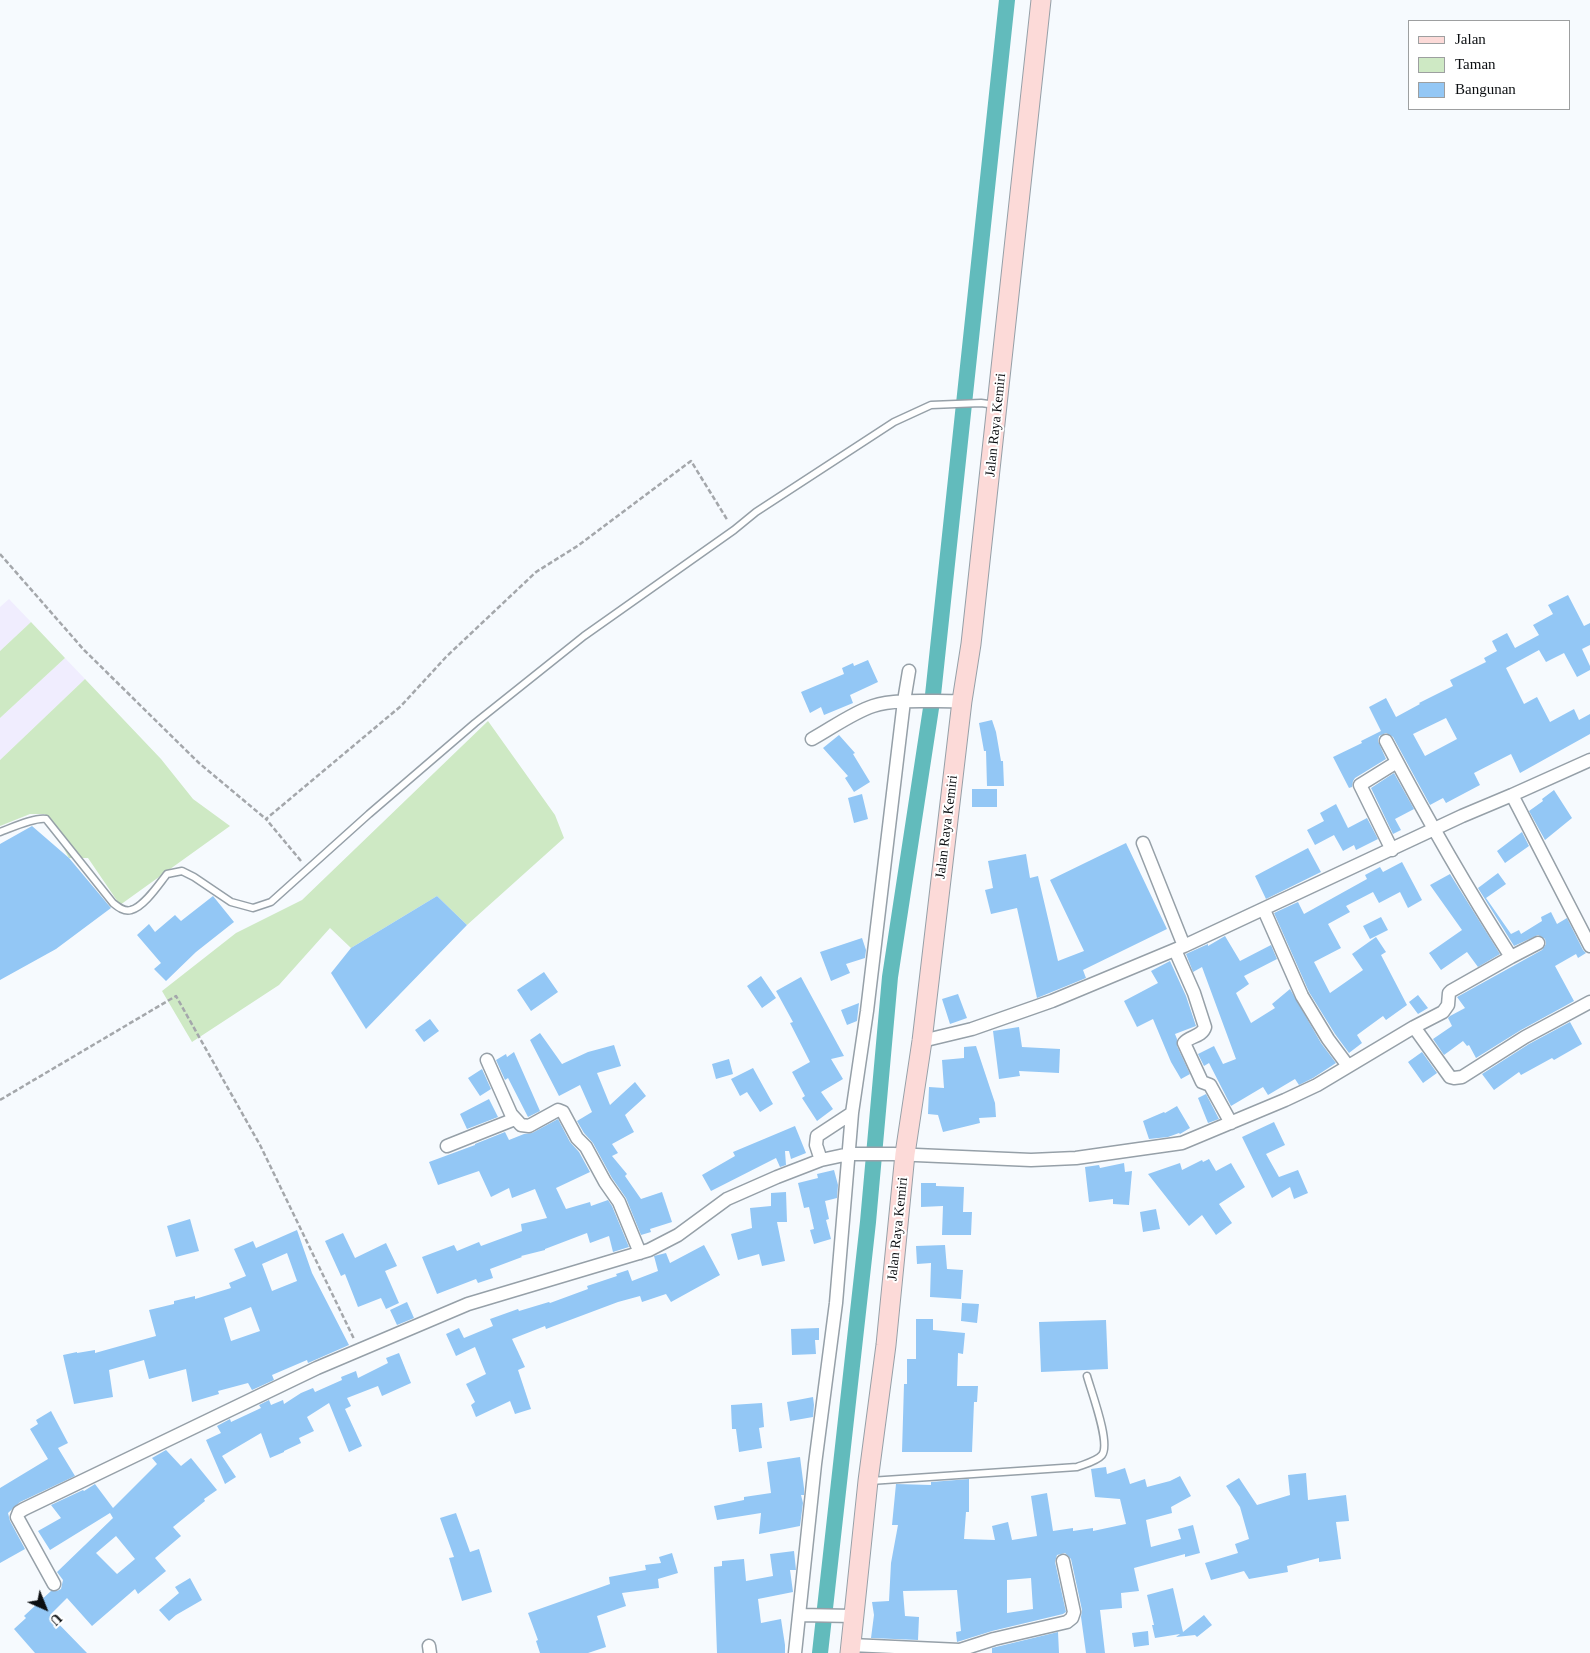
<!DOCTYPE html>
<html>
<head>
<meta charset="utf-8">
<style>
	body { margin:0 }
	#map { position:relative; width:1590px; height:1653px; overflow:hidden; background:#f6fafe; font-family:Georgia,serif }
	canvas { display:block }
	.legend { position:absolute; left:1408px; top:20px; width:162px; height:90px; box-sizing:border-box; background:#fff; border:1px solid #9d9fa0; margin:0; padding:6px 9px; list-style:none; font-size:15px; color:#0b0e11 }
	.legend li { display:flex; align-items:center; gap:10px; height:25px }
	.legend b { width:25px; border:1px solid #9d9fa0 }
	.north { position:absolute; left:20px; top:1583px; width:50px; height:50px; -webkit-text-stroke:4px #fff; paint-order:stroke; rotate:136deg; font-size:14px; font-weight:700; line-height:20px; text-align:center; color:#0b0e11 }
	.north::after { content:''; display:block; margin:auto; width:18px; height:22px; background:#0b0e11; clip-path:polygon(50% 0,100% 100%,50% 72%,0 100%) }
</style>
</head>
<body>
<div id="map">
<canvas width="1590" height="1653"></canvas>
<ul class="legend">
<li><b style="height:6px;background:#fcdad8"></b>Jalan</li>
<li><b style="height:14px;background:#cee9c4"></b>Taman</li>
<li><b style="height:14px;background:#93c7f5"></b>Bangunan</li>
</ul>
<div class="north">U</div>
</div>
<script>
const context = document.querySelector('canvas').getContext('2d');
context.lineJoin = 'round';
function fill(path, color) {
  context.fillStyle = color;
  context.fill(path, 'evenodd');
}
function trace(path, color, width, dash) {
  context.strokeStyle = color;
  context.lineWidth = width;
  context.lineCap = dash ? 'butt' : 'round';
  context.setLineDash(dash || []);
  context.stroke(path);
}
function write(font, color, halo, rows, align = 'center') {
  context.font = font + ' Georgia,serif';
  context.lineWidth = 4;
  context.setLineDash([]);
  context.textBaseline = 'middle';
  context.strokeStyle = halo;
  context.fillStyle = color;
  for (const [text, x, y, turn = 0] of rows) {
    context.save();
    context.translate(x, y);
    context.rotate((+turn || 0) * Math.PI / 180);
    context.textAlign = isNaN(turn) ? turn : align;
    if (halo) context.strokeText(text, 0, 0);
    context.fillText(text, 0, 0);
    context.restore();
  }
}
fill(new Path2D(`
	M9,599L31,622L0,651V607Z
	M65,658L85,679L0,760V718Z`), '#f0edfe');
fill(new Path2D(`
	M31,622L65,658L0,718V651Z
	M85,679L161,759L193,799L230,826L120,905L88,858H69L45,814H30L0,826V760Z
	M488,721L555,815L564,838L467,925L437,896L351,948L330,928L279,985L192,1042L162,991L236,933L302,900Z`), '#cee9c4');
trace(new Path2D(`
	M820,1653L868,1222L890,977L933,695L1007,0`), '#62bbbc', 16);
fill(new Path2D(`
	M1568,595L1584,626L1590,623V645L1582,649L1590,666V670L1577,677L1564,653L1546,662L1539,650L1506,668L1524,704L1537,697L1550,722L1574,709L1579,720L1590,714V734L1520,773L1511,754L1474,773L1480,785L1446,803L1443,798L1430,805L1393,737L1386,733L1379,736L1378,741L1386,759L1355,778L1353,781L1352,787L1349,788L1333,757L1362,743L1361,741L1381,731L1369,707L1386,698L1396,717L1420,704L1419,703L1453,686L1450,680L1486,662L1484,658L1497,651L1492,641L1507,633L1515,648L1539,635L1533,625L1553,614L1548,605ZM1446,718L1457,739L1425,756L1413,734Z
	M868,660L878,682L850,695L853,703L824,715L821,707L810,713L801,692L844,674L842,668L853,663L854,666Z
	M992,720L996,732L1001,761H1003L1004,786H987L986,751H984L979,723Z
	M839,735L855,753L853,754L870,782L854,792L845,778L848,776L823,748Z
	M1394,773L1414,809L1395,819L1401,830L1393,834L1371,788Z
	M972,789H997V807H972Z
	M1554,790L1572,818L1545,840L1529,811L1543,801L1542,799Z
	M862,794L868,819L854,823L848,798Z
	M1336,804L1348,828L1367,818L1378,839L1356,850L1354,845L1343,851L1334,835L1315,845L1307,830L1324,821L1320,813Z
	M32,826L69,858L111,908L56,949L0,980V844Z
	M1522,832L1529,846L1505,863L1497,851Z
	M1126,843L1167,929L1083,970L1086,978L1037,998L1017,908L991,914L985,890L993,888L988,861L1026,854L1030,878L1038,876L1058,961L1084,951L1050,880Z
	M1308,848L1321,872L1266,899L1255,876Z
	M1402,862L1422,900L1408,908L1400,892L1379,903L1373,892L1346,906L1350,912L1328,924L1341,948L1314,962L1330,993L1363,970L1352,954L1376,937L1386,952L1381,955L1407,1005L1386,1020L1383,1016L1357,1035L1362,1043L1349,1053L1335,1034L1309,992L1274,913L1298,902L1304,914L1367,879L1365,875L1380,867L1383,872Z
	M1498,873L1506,884L1486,898L1511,934L1519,930L1521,934L1542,921L1541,917L1551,912L1557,924L1567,918L1583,950L1586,953L1578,958L1576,954L1555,966L1574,1001L1521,1030L1476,1058L1469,1045L1467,1046L1463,1041L1444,1055L1433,1039L1452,1026L1448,1018L1450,1016L1465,1008L1457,997L1542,950L1546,944L1545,939L1538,935L1514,946L1478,888Z
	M1450,874L1500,954L1478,967L1467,952L1441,970L1429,953L1462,930L1430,885Z
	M213,896L234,922L196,952L166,981L154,969L161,963L137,935L149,924L155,932L175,915L181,921Z
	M437,896L467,925L366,1029L331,973L351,948Z
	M1381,917L1388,930L1370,939L1363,926Z
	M1225,936L1240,961L1271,945L1277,959L1244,976L1249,984L1236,993L1251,1023L1275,1008L1272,1004L1290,989L1321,1043L1336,1063L1313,1078L1299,1085L1295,1079L1268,1095L1263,1087L1231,1106L1209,1063L1204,1066L1198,1054L1214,1046L1223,1064L1236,1059L1202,967L1193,972L1186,954L1208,944V946Z
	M862,938L866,950L865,958L846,964L850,973L831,981L820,952Z
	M1170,961L1186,996L1196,1026L1175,1034L1177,1039V1046L1190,1074L1181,1079L1171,1062L1153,1019L1137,1027L1124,1001L1158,983L1151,971Z
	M544,972L558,992L531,1011L517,990Z
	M761,976L776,998L762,1008L747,986Z
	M801,977L844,1056L831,1059L843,1079L821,1092L833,1109L817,1121L802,1098L805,1096L792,1072L810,1062L790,1023L793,1022L776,991Z
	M958,994L967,1018L950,1024L942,999Z
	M1418,995L1428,1008L1418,1014L1409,1002Z
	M859,1003L857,1021L847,1025L841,1010Z
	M430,1019L439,1031L424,1042L415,1030Z
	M1570,1022L1582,1044L1554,1060L1552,1058L1521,1075L1519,1072L1494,1090L1482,1074L1529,1044Z
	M1019,1027L1022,1047L1060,1049L1059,1073L1019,1071L1020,1076L999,1079L993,1031Z
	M540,1033L562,1064L588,1052L614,1045L621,1066L597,1073L610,1105L635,1082L646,1096L625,1115L634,1132L612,1144L618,1153L612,1156L627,1174L625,1176L641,1199L662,1192L672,1222L650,1229L651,1232L641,1235L626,1198L612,1178L593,1143L584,1133L577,1121L592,1112L580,1085L559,1096L530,1040Z
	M976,1046L995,1103L996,1117L979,1118L980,1123L943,1132L938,1115L928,1114L929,1087L944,1088L942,1060L964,1058V1047Z
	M514,1052L540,1111L528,1117L508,1078L505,1080L496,1060L506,1054L507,1057Z
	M1422,1052L1437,1073L1423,1083L1408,1062Z
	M729,1059L733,1074L716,1079L712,1064Z
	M753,1068L773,1104L760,1112L747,1092L740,1096L731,1079Z
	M482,1069L491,1089L480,1096L468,1078Z
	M1206,1094L1219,1119L1208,1123L1198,1098Z
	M489,1099L498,1117L467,1129L460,1114Z
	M1177,1106L1190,1128L1180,1134L1179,1133L1168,1137L1149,1139L1143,1121L1164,1112L1165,1113Z
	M558,1119L570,1142L579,1152L590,1172L556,1188L566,1209L590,1202L591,1206L608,1200L612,1206L629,1247L613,1252L609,1236L590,1243L587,1233L545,1249V1250L521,1256L522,1257L490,1269L493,1278L478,1283L476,1279L437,1294L422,1257L454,1245L457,1251L479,1242L481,1246L522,1231L521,1224L547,1218L535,1189L512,1198L509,1188L491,1197L479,1171L438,1185L429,1162L475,1145V1144L505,1132L509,1140L524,1134L532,1133Z
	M1274,1122L1285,1145L1266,1154L1279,1177L1298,1170L1308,1193L1294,1199L1290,1187L1272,1198L1242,1137Z
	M795,1126L806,1153L791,1159L789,1151H785L786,1165L780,1167L776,1158L711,1191L702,1175L735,1156L733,1152Z
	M1209,1159L1216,1171L1231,1163L1245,1187L1219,1204L1232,1223L1216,1235L1202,1215L1189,1226L1148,1174L1180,1163L1182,1170L1202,1160L1203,1162Z
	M1124,1163L1125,1172L1132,1171L1129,1205L1113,1204V1199L1089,1202L1085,1167L1099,1165L1100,1168Z
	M834,1170L838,1185L837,1198L825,1201L829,1219L826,1220L831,1239L814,1244L810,1230L814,1229L809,1207L804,1208L798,1183L818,1178L817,1174Z
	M921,1183H936V1186L964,1187L963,1212H972L971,1235H942L943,1206L921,1207Z
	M786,1192L787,1222H777L785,1261L762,1266L759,1254L738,1260L731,1234L752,1228L750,1208L771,1206V1193Z
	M1156,1209L1160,1229L1143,1232L1140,1212Z
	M190,1219L199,1251L176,1257L167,1226Z
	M297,1230L312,1273L349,1345L308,1363L307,1360L272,1375L274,1380L252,1390L248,1383L218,1391L219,1394L192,1402L186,1369L149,1379L144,1360L109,1370L113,1397L74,1404L63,1355L77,1352V1353L95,1350V1353L156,1336L149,1310L174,1304V1301L195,1296V1299L231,1288L229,1283L246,1276L234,1249L253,1241L256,1248ZM287,1253L297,1281L272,1291L262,1264ZM251,1307L260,1331L231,1341L224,1318Z
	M343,1233L355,1258L386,1243L397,1266L385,1271L399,1303L386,1309L381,1298L358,1307L345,1274L341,1276L325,1241Z
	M704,1245L720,1275L671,1302L666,1294L642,1302L640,1296L618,1302L546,1329L545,1326L512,1339L525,1367L518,1370L531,1409L515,1414L510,1401L476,1417L471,1405L475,1402L466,1384L486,1374L475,1347L456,1356L446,1334L459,1328L464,1338L493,1326L490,1319L518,1309L519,1311L549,1302L550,1303L588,1289L587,1286L617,1276L616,1274L628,1270L632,1281L658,1271L654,1256L666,1253L670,1263Z
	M945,1245L947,1269L963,1270L961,1299L930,1297L931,1263L917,1264L916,1246Z
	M407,1302L414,1318L397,1325L390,1310Z
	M962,1303L979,1304L977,1323L961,1321Z
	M916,1319H933V1330L965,1333L963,1354L958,1353L957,1386H978L977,1402H974L972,1452H902L904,1384H907V1359H916Z
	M1106,1320L1108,1369L1041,1372L1039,1322Z
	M819,1328V1340H815L816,1354L792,1355L791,1329Z
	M399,1353L411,1383L382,1396L378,1386L347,1398L351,1406L345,1409L362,1446L349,1452L329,1403L307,1417L314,1431L299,1438L301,1443L284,1451V1452L270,1458L261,1433L222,1456L236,1477L225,1484L206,1440L221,1433L217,1426L230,1419L231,1422L261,1408L259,1405L269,1400L271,1405L283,1400L284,1404L301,1393L313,1388L315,1392L342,1380L341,1377L356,1371L358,1378L388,1363L386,1358Z
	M813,1397L814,1405L813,1417L790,1421L787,1402Z
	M762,1403L764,1427L759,1428L762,1448L739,1452L736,1429H732L731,1405Z
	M51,1411L68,1443L58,1448L75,1476L20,1502L8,1513L10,1521L25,1549L0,1563V1488L48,1459L30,1429L38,1424L36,1420Z
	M166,1450L181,1466L191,1458L217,1490L204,1499L205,1501L173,1527L181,1536L155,1558L166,1571L138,1594L135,1589L92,1626L67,1598L50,1615L87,1653H35L14,1629L26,1618L24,1616L51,1591H57L61,1589L63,1580L57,1572L113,1518L110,1513L50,1550L38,1531L61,1518L51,1505L83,1490L84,1491L95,1484L113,1508L157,1464L152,1458ZM116,1536L135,1559L117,1574L96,1553Z
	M800,1457L804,1488V1495H801L803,1503L800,1526L759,1534L761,1513L717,1520L714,1506L744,1500V1497L771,1493L767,1462Z
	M1106,1467L1107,1474L1125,1468L1130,1484L1145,1479L1147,1487L1170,1481L1180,1476L1191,1496L1171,1507L1172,1513L1146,1520L1151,1547L1181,1539L1178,1529L1193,1525L1200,1553L1185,1557V1554L1134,1568L1139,1591L1121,1593L1122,1608L1100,1610L1105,1653H1086L1081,1617L1082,1610L1071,1559L1065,1553L1057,1555L1055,1562L1066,1612L1063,1614L992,1631L957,1642L956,1632L961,1631L957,1590L903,1591L905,1616L919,1617L918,1640L871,1638L874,1615L872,1602L889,1601L891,1563L898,1525H892L896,1484L931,1485V1482L969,1479V1512H966L964,1539L995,1540L992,1526L1008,1522L1012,1540L1037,1536L1031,1496L1047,1493L1053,1531L1073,1528V1531L1093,1528V1531L1126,1524L1120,1499L1095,1497L1091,1469ZM1031,1578L1033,1609L1007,1613V1580Z
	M1306,1473L1308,1500L1346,1495L1349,1521L1336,1522L1341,1559L1319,1562V1558L1287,1566L1288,1572L1249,1579L1244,1571L1211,1580L1205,1563L1238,1553L1235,1544L1249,1539L1240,1507L1226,1486L1239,1478L1257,1505L1290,1495L1288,1475Z
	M456,1513L470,1552L479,1549L492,1592L462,1601L449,1558L454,1557L440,1518Z
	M794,1551L796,1570H790L793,1592L758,1599L761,1623L781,1619L785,1645V1653H717L714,1567L722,1566V1561L744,1559L746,1581L773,1576L770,1554Z
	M672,1553L678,1573L658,1579L659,1588L622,1593L626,1606L597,1616L606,1647L588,1653H540L536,1641L538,1640L528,1613L610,1584L609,1577L646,1570L645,1565L661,1563L659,1557Z
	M190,1578L202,1600L176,1615L169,1621L159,1610L179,1593L175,1587Z
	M1173,1588L1183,1632L1204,1615L1212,1625L1197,1637L1195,1635L1176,1637L1180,1634L1155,1638L1152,1625H1154L1147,1595Z
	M1148,1631L1149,1645L1134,1647L1132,1633Z
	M1058,1632L1059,1653H992V1648L996,1647Z`), '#93c7f5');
const lane = new Path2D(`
	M0,832C11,828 35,817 46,819L113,903C118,907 124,912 131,910C144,907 159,884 167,874L182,871L194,877L231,902L253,908L271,902L369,814L475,723L584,636L734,530L756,512L894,422L931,405L981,403L996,405
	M870,1481L1077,1467C1085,1464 1097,1461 1102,1455C1111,1443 1091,1391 1087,1376`);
const street = new Path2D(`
	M812,739C832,728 852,713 873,706C897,698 936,702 962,701
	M1512,795L1590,946
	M1143,843L1184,946
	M1392,850L1360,785L1397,762
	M1264,910L1302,996L1328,1039L1348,1066
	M1175,950L1194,993L1205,1027C1202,1037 1189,1036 1184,1043L1202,1082L1210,1085L1231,1123
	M1511,957L1538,943
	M1414,1027L1450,1077L1454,1078L1462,1077L1525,1037L1590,1002
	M922,1041L972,1029L1052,1001L1184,946L1462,816L1512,795L1590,760
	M487,1060L511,1114L521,1125L529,1126L558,1110L563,1112L577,1138L586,1147L605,1182L619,1202L640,1253
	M447,1146L515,1119
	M821,1160L816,1145L817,1136L852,1113
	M54,1584L17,1517L19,1512L24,1509L317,1368L468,1304L649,1250L678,1235L727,1199L777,1177L821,1160L849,1154H893L1031,1160L1076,1158L1182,1143L1285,1100L1317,1085L1414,1027L1443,1012L1448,1005L1449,993L1451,991L1511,957C1466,887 1425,815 1386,741
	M799,1615L854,1616
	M851,1645L960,1650L994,1639L1067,1622L1072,1618L1074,1612L1063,1561
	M429,1646L430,1653
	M795,1653L815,1464L836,1303L852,1113L867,1011L904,701L909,671`);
const secondary = new Path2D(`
	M850,1653L868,1481L886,1345L905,1154L922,1041L962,701L971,644L1041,0`);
trace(lane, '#96a0a8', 9);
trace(street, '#96a0a8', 15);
trace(secondary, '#96a0a8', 21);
trace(new Path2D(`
	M0,554L84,650L199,763L266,819
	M301,861L266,819L401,706L446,657L536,572L579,545L691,461L728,521
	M0,1100L176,996L260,1145L354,1339`), '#a4a7ab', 2.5, [5, 2.5]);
trace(lane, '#fff', 6);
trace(street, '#fff', 12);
trace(secondary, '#fcdad8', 19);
write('14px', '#0b0e11', '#fff', [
	["Jalan Raya Kemiri",996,425,-84],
	["Jalan Raya Kemiri",947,827,-83],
	["Jalan Raya Kemiri",898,1229,-84]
]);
</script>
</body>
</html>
